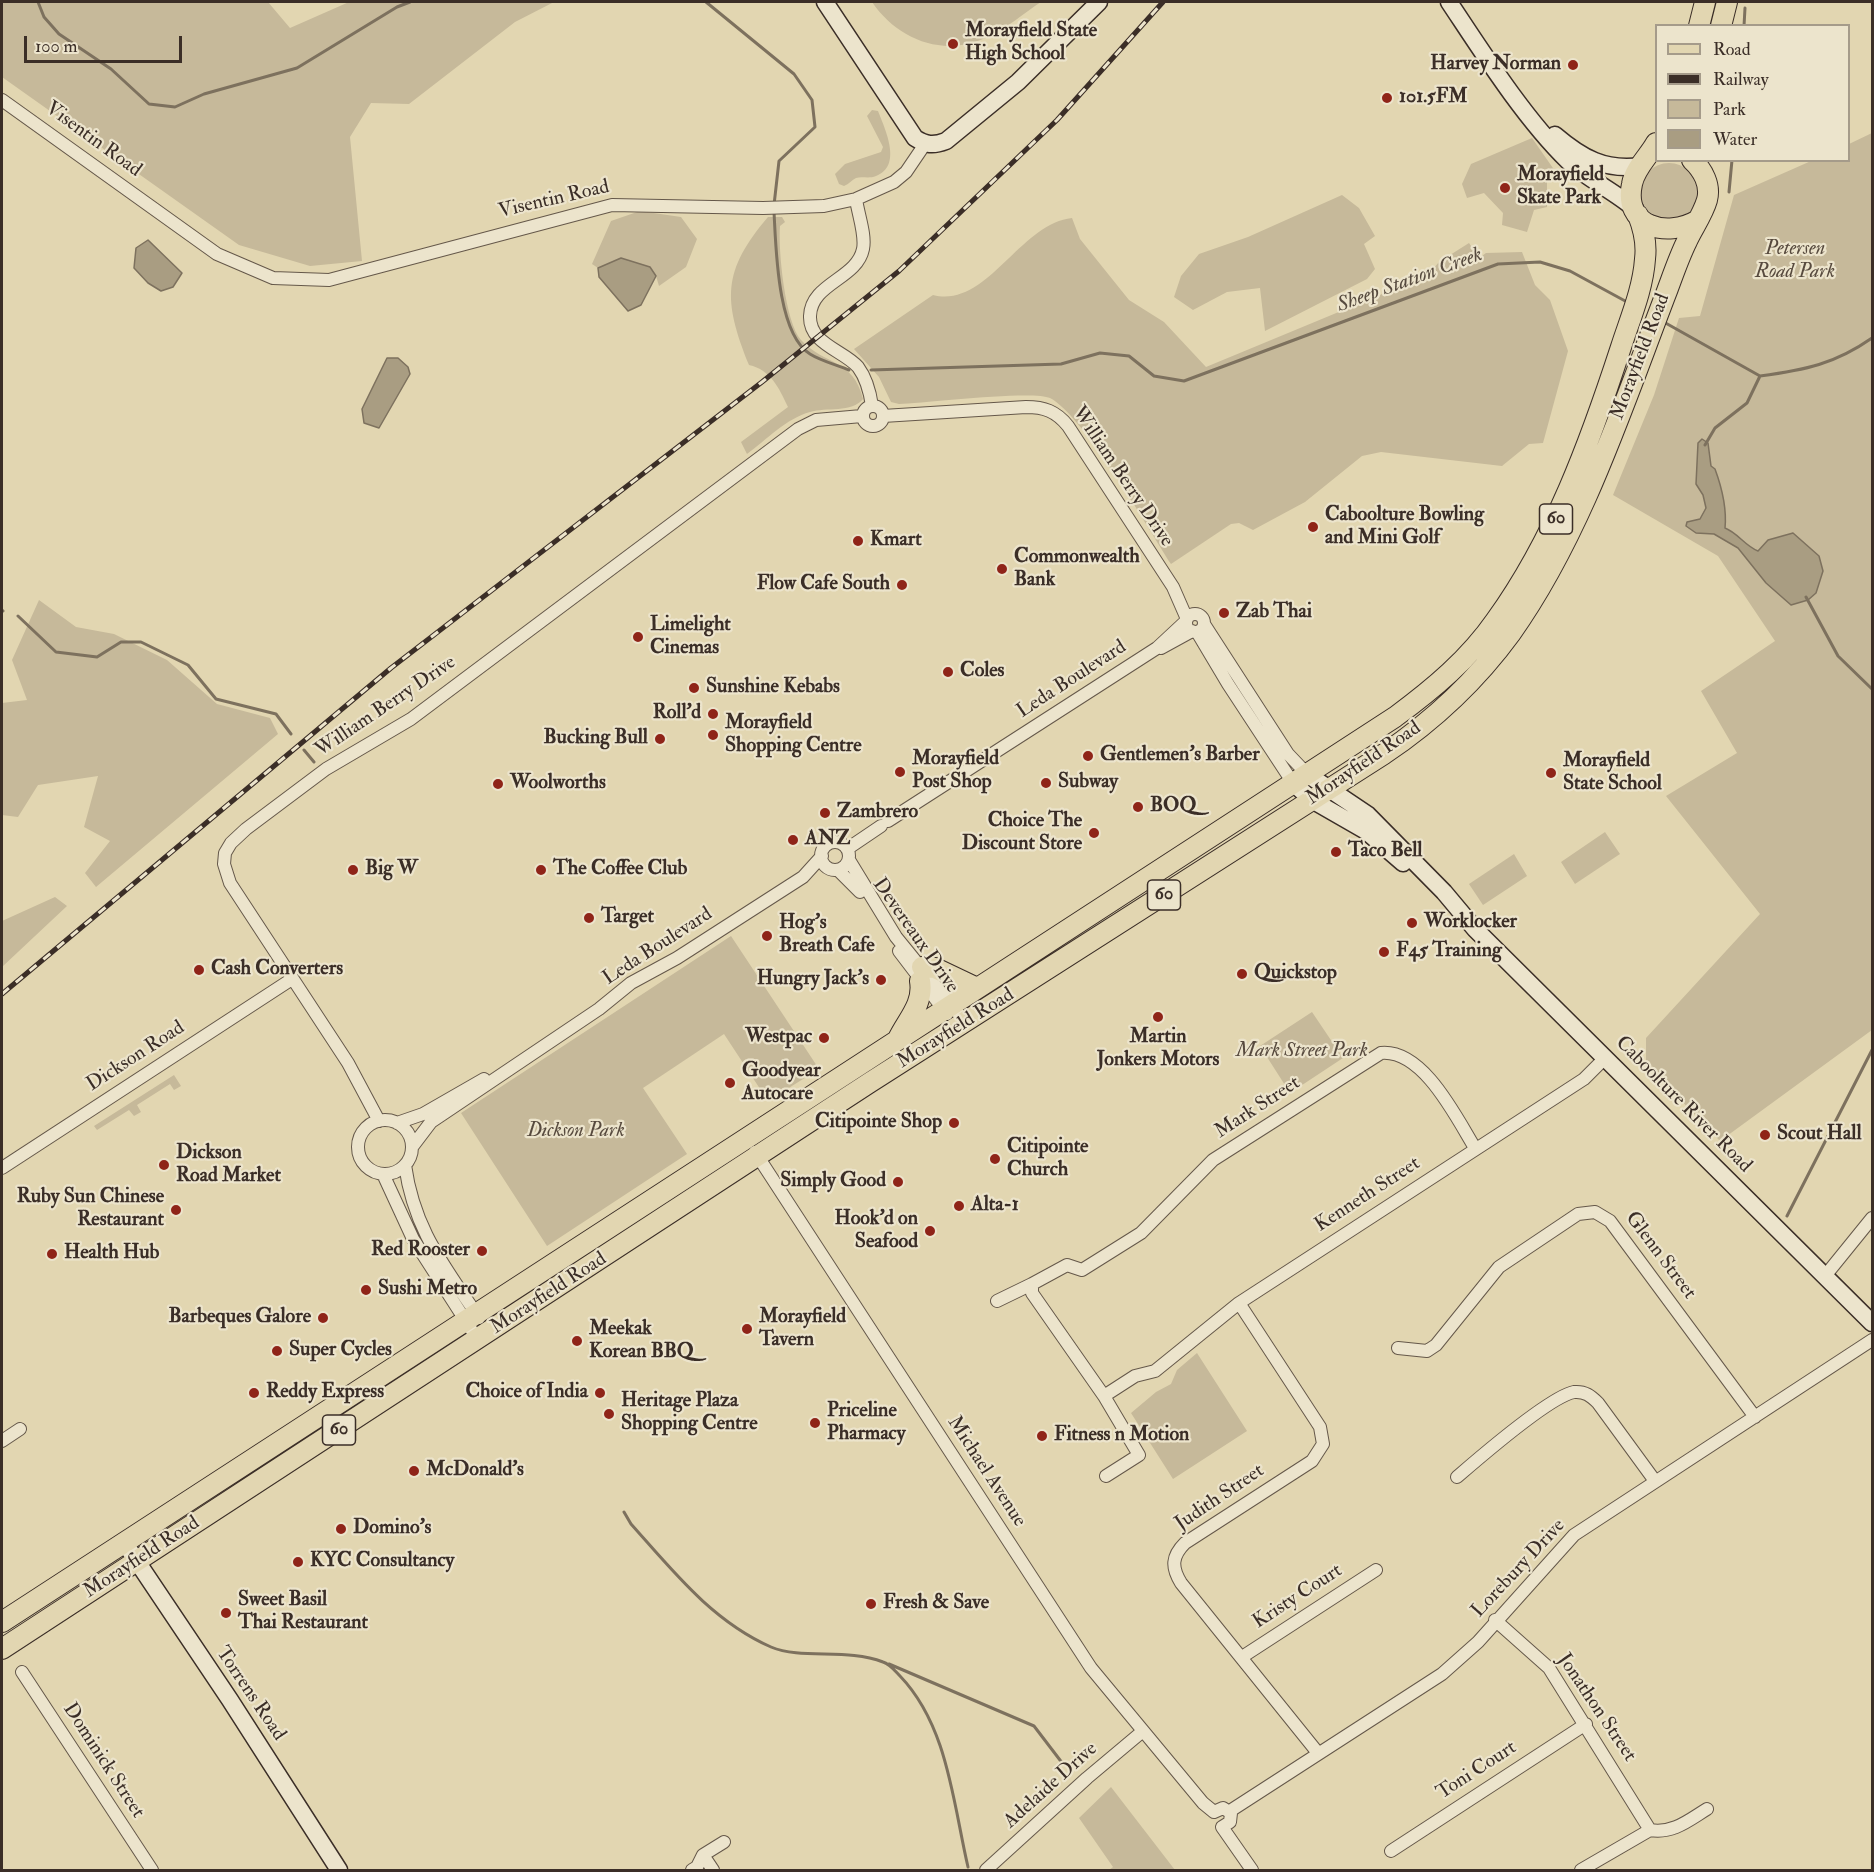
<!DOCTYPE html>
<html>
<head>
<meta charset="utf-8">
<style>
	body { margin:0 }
	#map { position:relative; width:1874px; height:1872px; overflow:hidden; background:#e2d6b1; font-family:"IM FELL Double Pica",serif }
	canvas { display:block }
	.frame { position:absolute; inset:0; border:3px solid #3b2e27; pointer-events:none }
	.legend { position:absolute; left:1655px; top:24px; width:195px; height:138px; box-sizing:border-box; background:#ece4cc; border:2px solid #a59b8a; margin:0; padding:8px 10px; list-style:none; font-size:18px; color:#3b2e27 }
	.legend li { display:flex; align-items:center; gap:12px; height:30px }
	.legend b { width:30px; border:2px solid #a59b8a }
	.scale { position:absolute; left:24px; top:36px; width:158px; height:27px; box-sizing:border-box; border:3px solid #3b2e27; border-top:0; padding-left:8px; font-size:18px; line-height:21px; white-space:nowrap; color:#3b2e27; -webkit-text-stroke:4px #ece4cc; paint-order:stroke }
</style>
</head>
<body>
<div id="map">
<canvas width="1874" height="1872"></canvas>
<div class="frame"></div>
<ul class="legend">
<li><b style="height:8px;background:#e2d6b1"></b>Road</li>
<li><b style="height:8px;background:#3b2e27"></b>Railway</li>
<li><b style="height:16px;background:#c6b99a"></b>Park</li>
<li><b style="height:16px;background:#a99d82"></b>Water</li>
</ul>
<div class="scale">100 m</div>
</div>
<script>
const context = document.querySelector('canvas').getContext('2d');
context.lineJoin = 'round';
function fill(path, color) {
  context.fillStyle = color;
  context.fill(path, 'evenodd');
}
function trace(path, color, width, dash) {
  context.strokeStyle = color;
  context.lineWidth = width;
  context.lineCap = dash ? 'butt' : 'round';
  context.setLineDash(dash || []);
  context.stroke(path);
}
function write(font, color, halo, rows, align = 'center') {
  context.font = font + ' "IM FELL Double Pica",serif';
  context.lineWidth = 4.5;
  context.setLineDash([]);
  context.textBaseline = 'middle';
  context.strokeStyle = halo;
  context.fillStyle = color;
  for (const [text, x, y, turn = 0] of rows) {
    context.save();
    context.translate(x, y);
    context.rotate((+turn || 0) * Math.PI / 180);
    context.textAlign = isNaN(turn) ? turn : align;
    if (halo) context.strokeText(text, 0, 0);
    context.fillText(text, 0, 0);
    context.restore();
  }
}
fill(new Path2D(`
	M2,2H268L290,28L349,2H554L515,22L409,104L371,103L350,137L362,261L310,266L239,245L2,77Z
	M872,2H1041C1024,13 1006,29 987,37C944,58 898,40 872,2Z
	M872,110L878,111C885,129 903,166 876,176C869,179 862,176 856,178C852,180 849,184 844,186L839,184L835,174L845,164L881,152L883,147L867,116Z
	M1872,133V1030L1720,1141L1646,1064V1038L1760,914L1666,796L1737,753L1701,691L1775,641L1718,556L1613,495L1654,395L1679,318L1700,316L1734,195L1811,161L1848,160L1849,144Z
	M1532,138L1555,171L1547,178V207L1534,210L1527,232L1502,225L1503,213L1484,193L1467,198L1462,184L1471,164Z
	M1640 192a29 29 0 1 1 58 0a29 29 0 1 1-58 0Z
	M1342,195L1359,208L1375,236L1364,244L1375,269L1367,279L1265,331L1260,288L1227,292L1193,310L1174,297L1181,276L1199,254L1248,237Z
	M640,211L681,217L697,239L686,267L659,286L656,276L621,258L598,268L592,264L611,221Z
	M768,217H782L785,222L780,226C778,250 785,322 801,340C825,366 853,358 863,399C852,413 826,407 810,412C787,418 766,440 747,454L741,442L788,407C779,388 771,370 749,365C723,300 722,271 768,217Z
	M1072,218L1080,239L1129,300L1164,322L1206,367L1428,275L1439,262L1469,243L1479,258L1486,253L1522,252L1535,285L1550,300L1568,351L1543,443L1529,444L1502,466L1381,452L1362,456L1305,502L1253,530L1239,523L1231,524L1171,564C1148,528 1083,415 1050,398C1033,390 924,403 899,404L891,402L879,377L854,349L933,295C987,309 1020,223 1072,218Z
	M39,600L76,627L114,634L167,660L217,704L270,718L278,734L96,887L85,873L110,841L84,827L98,776L38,785L18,817L2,815V703L27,700L12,660Z
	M1605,832L1620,854L1575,884L1561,862Z
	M1514,854L1527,876L1483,905L1469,884Z
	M55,897L67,906L2,967V921Z
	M731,936L819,1069L768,1101L724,1034L643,1088L687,1154L547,1246L461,1113Z
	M1312,1012L1343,1058L1290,1093L1260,1046Z
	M174,1075L181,1086L174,1090L170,1084L137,1105L141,1112L134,1116L129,1110L97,1130L94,1126Z
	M1197,1353L1247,1431L1173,1479L1131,1413L1156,1392L1171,1384L1177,1370Z
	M1111,1787L1175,1870H1109L1113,1867L1079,1818Z`), '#c6b99a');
const water = new Path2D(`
	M148,240L182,273L173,287L161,291L148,283L134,268L136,248Z
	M621,258L650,267L656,276L641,305L628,311L599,277L598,268Z
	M387,358H398L408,367L410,374L379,428L364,423L362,409Z
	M1702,439L1708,443L1711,466L1715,469C1722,488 1727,507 1725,528C1738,533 1745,546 1758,551L1768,540L1793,533L1819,556L1823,571L1816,593L1808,600L1791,605L1766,583L1738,548L1714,534L1696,533L1686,526L1687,522L1700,519L1706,508L1703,495L1696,484L1698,443Z`);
fill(water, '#a99d82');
trace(water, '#7d715e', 1.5);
trace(new Path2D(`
	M38,2L44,17L59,34L111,69L149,104L175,107L204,94L297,68L397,7L410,2
	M706,2L794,74L812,100L815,127L779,161L774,205
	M1744,26L1745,8
	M1729,192L1732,160
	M774,212C776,247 777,334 810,354C821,361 837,365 849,370
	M1662,321L1760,376L1747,403L1715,428L1705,445
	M871,370L1061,364L1100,353L1129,356L1154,376L1184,381L1498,264L1540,262L1570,271L1627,302
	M1760,376C1805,370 1835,364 1872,338
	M1806,597L1838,656L1872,689
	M2,610L3,611
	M18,616L56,652L97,657L121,642H141L188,665L216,699L276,714L291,734
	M304,750L314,762
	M1787,1216L1872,1050
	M624,1512L631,1524C673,1571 712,1621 771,1647C802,1660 847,1648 883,1662C890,1664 895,1671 900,1676C948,1726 953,1803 968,1867
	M889,1664L1034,1726L1063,1764`), '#7d715e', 3);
const street = new Path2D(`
	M2,100L217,254L273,278L329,280L612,205L763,208L824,206L856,199L894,182L906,172L925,144
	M856,199C858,214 866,235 863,249C857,279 811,283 810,316C809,344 843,350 858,367C867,379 870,392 872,406
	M863 416a10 10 0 1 1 20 0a10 10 0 1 1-20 0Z
	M883,416L1026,407C1044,407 1056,411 1068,426L1173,587L1187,619
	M1186 623a9 9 0 1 1 18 0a9 9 0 1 1-18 0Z
	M1204,624L1288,754L1307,774
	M1197,632L1228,684L1293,783
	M1161,648L1192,631
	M888,821L1157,648L1186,621
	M821 856a14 14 0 1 1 28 0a14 14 0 1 1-28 0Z
	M847,849L881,826
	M849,860L896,937L966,1023
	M838,870L860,892
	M899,951L947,1014
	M358 1147a27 27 0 1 1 54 0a27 27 0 1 1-54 0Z
	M379,1121L348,1063L230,883L224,864L225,853L231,843L246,829L326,769L411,719L798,429L816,420L862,416
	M397,1123L423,1114L484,1079
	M412,1147L431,1122L599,1009L631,983L677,958L803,877L822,856
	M755,1152L1091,1668L1203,1803L1214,1812
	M405,1165C414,1230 444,1265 479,1318
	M2,1168L292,979
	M383,1174L413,1239L478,1340
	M1825,1276L1872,1218
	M997,1301L1032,1284
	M1239,1303L1320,1427L1323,1444L1312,1461L1185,1543C1172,1556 1171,1567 1181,1583L1318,1753
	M1398,1348L1427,1351L1436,1345L1499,1267L1578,1214L1595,1212L1610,1221L1755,1417
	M1104,1396L1135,1376L1155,1371L1239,1303L1584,1079L1605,1058
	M2,1441L20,1429
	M1106,1476L1139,1455L1104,1396L1032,1293V1284L1067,1265L1082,1270L1141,1233L1213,1160L1381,1053C1423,1049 1456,1117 1475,1148
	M1457,1477C1479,1458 1549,1397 1574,1392C1585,1391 1591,1396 1598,1403L1655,1481
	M1495,1620L1549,1668L1650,1830
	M1242,1657L1376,1570
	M22,1672L152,1870
	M1230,1811L1442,1674L1478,1642L1574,1535L1872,1340
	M1214,1812L1223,1808L1231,1813L1230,1822L1222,1827
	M1222,1827L1252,1870
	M1391,1851L1586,1724
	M703,1855L713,1870
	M692,1870L697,1867L703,1855L724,1842
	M986,1870L1087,1778L1143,1731
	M1581,1870L1650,1830C1673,1834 1689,1820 1707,1809`);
const secondary = new Path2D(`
	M825,2L915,138C926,145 933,146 946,141L1018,82L1099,2
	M1449,2C1483,53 1524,118 1568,161C1586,178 1614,191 1635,209
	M1555,135C1582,158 1605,171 1641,166
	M1307,774L1368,815L1444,892L1475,929L1872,1323
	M1293,783L1312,800L1366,831L1403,863
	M124,1542L230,1700L339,1870`);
const primary = new Path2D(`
	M1699,26L1705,2
	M1721,26L1727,2
	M1656,143C1649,156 1635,168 1632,184C1623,226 1666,239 1698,220
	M922,967L935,968L977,988
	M898,1039C907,1020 924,1004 920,981
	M2,1622L1395,717C1433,689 1469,659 1496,620C1555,538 1590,442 1621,347C1630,319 1643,289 1645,259C1647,243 1644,230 1638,215
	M2,1649L869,1083L1384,754C1433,721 1476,681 1511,633C1582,533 1623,405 1667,291C1673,275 1679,257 1687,241C1693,228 1703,214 1707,200C1711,185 1703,170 1692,160`);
trace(street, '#65584a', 14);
trace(secondary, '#3b2e27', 19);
trace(primary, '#3b2e27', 22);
trace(street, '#ece4cc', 12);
trace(secondary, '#ece4cc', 16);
trace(primary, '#e2d6b1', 20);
const rail = new Path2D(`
	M2,994L391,668L762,382L899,271L1057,120L1163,2`);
trace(rail, '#3b2e27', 5);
trace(rail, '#ece4cc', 3, [9]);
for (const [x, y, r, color] of [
	[953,44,6,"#8f2418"],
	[1573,65,6,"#8f2418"],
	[1387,98,6,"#8f2418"],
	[1505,188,6,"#8f2418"],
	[1313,527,6,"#8f2418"],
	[858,541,6,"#8f2418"],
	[1002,569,6,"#8f2418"],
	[902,585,6,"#8f2418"],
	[1224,613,6,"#8f2418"],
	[638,637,6,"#8f2418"],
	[948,672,6,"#8f2418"],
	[694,688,6,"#8f2418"],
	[713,714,6,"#8f2418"],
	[713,735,6,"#8f2418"],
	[660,739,6,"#8f2418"],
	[1088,756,6,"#8f2418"],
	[900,772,6,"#8f2418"],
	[1551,773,6,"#8f2418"],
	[1046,783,6,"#8f2418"],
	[498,784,6,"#8f2418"],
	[1138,807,6,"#8f2418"],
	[825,813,6,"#8f2418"],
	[1094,833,6,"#8f2418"],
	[793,840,6,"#8f2418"],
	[1336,852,6,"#8f2418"],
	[353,870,6,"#8f2418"],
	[541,870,6,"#8f2418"],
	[589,918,6,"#8f2418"],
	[1412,923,6,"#8f2418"],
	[767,936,6,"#8f2418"],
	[1384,952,6,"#8f2418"],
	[199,970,6,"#8f2418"],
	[1242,974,6,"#8f2418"],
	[881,980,6,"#8f2418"],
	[1158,1017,6,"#8f2418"],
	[824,1038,6,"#8f2418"],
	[730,1083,6,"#8f2418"],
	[954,1123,6,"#8f2418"],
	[1765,1135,6,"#8f2418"],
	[995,1159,6,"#8f2418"],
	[164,1165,6,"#8f2418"],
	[898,1182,6,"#8f2418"],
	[959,1206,6,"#8f2418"],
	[176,1210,6,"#8f2418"],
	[930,1231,6,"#8f2418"],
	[482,1251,6,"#8f2418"],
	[52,1254,6,"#8f2418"],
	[366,1290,6,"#8f2418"],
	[323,1318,6,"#8f2418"],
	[747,1329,6,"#8f2418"],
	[577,1341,6,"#8f2418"],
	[277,1351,6,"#8f2418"],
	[254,1393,6,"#8f2418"],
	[600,1393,6,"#8f2418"],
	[609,1414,6,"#8f2418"],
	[815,1423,6,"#8f2418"],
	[1042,1436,6,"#8f2418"],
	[414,1471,6,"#8f2418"],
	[341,1529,6,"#8f2418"],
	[298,1562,6,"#8f2418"],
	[871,1604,6,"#8f2418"],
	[226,1613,6,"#8f2418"]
]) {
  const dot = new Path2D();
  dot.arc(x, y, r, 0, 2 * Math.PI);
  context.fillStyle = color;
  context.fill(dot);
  trace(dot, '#ece4cc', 2);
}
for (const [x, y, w] of [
	[1556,519,33],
	[1164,895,33],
	[339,1430,33]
]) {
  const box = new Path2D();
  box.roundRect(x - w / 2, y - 15, w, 30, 4.5);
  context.fillStyle = '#ece4cc';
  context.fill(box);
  trace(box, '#3b2e27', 1.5);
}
write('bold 18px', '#3b2e27', null, [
	["60",1556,519],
	["60",1164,895],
	["60",339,1430]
]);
write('bold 20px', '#3b2e27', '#ece4cc', [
	["Morayfield State",965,32],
	["High School",965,55],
	["Harvey Norman",1561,65,"right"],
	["101.5FM",1399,98],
	["Morayfield",1517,176],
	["Skate Park",1517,199],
	["Caboolture Bowling",1325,516],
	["and Mini Golf",1325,539],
	["Kmart",870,541],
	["Commonwealth",1014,558],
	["Bank",1014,581],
	["Flow Cafe South",890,585,"right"],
	["Zab Thai",1236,613],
	["Limelight",650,626],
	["Cinemas",650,649],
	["Coles",960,672],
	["Sunshine Kebabs",706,688],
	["Roll'd",701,714,"right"],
	["Morayfield",725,724],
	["Shopping Centre",725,747],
	["Bucking Bull",648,739,"right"],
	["Gentlemen's Barber",1100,756],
	["Morayfield",912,760],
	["Post Shop",912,783],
	["Morayfield",1563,762],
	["State School",1563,785],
	["Subway",1058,783],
	["Woolworths",510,784],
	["BOQ",1150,807],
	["Zambrero",837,813],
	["Choice The",1082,822,"right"],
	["Discount Store",1082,845,"right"],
	["ANZ",805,840],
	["Taco Bell",1348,852],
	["Big W",365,870],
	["The Coffee Club",553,870],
	["Target",601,918],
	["Worklocker",1424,923],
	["Hog's",779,924],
	["Breath Cafe",779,947],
	["F45 Training",1396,952],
	["Cash Converters",211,970],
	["Quickstop",1254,974],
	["Hungry Jack's",869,980,"right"],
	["Westpac",812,1038,"right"],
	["Martin",1158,1038,"center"],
	["Jonkers Motors",1158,1061,"center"],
	["Goodyear",742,1072],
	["Autocare",742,1095],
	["Citipointe Shop",942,1123,"right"],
	["Scout Hall",1777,1135],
	["Citipointe",1007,1148],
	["Church",1007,1171],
	["Dickson",176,1154],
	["Road Market",176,1177],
	["Simply Good",886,1182,"right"],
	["Ruby Sun Chinese",164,1198,"right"],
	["Restaurant",164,1221,"right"],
	["Alta-1",971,1206],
	["Hook'd on",918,1220,"right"],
	["Seafood",918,1243,"right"],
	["Red Rooster",470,1251,"right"],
	["Health Hub",64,1254],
	["Sushi Metro",378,1290],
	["Barbeques Galore",311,1318,"right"],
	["Morayfield",759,1318],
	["Tavern",759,1341],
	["Meekak",589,1330],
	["Korean BBQ",589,1353],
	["Super Cycles",289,1351],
	["Reddy Express",266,1393],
	["Choice of India",588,1393,"right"],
	["Heritage Plaza",621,1402],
	["Shopping Centre",621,1425],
	["Priceline",827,1412],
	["Pharmacy",827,1435],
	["Fitness n Motion",1054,1436],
	["McDonald's",426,1471],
	["Domino's",353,1529],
	["KYC Consultancy",310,1562],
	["Sweet Basil",238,1601],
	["Thai Restaurant",238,1624],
	["Fresh & Save",883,1604]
], 'left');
write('20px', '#3b2e27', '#ece4cc', [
	["Visentin Road",93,140,36],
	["Visentin Road",554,200,-13],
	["Morayfield Road",1641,357,-69],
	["William Berry Drive",1122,477,56],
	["Leda Boulevard",1072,680,-33],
	["William Berry Drive",386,707,-34],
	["Morayfield Road",1364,764,-34],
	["Devereaux Drive",915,936,55],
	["Leda Boulevard",658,947,-33],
	["Morayfield Road",956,1029,-32],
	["Dickson Road",136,1057,-33],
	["Caboolture River Road",1683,1105,45],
	["Mark Street",1258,1108,-33],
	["Kenneth Street",1368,1195,-33],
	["Glenn Street",1660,1256,53],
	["Morayfield Road",549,1294,-33],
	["Michael Avenue",986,1472,57],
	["Judith Street",1220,1498,-34],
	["Morayfield Road",142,1558,-33],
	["Lorebury Drive",1519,1569,-47],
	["Kristy Court",1298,1597,-33],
	["Torrens Road",250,1694,56],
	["Jonathon Street",1596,1708,56],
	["Dominick Street",103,1761,57],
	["Toni Court",1477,1771,-33],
	["Adelaide Drive",1051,1786,-42]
]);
write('italic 20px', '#574a3e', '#ece4cc', [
	["Petersen",1795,250],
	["Road Park",1795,273],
	["Mark Street Park",1302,1052],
	["Dickson Park",576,1132]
]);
write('italic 21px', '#564a3e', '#ece4cc', [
	["Sheep Station Creek",1410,281,-20]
]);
</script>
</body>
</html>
